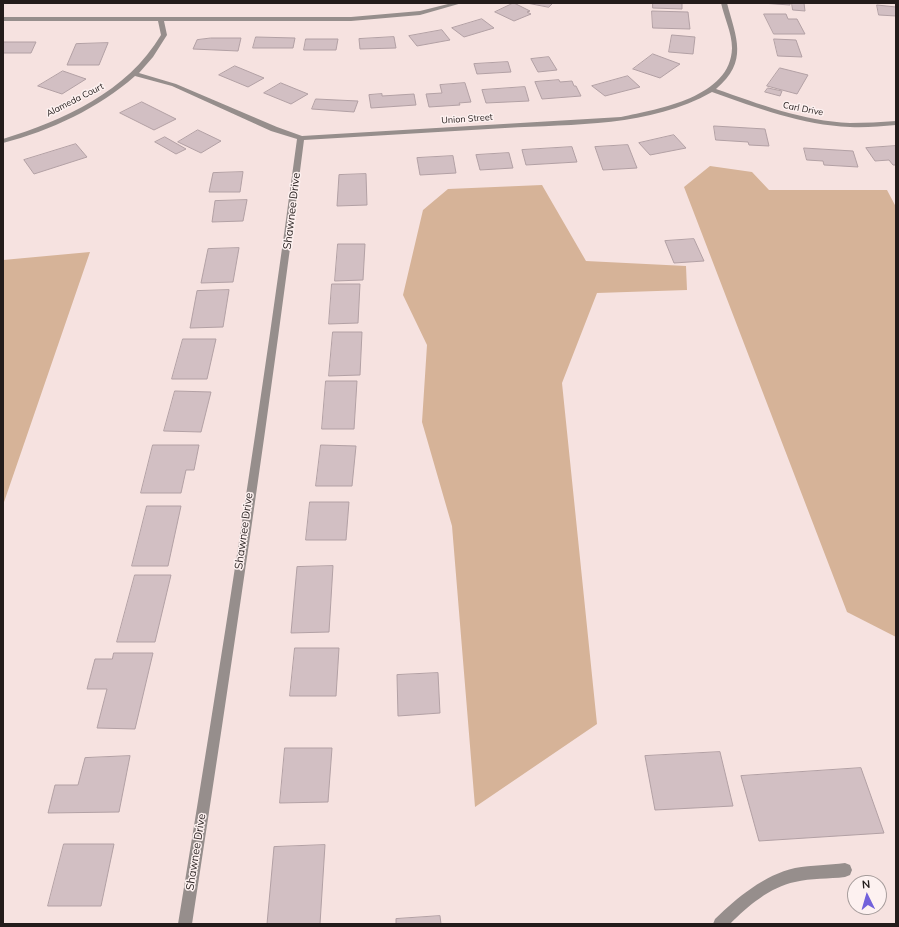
<!DOCTYPE html>
<html>
<head>
<meta charset="utf-8">
<style>
	body { margin:0 }
	#map { position:relative; width:899px; height:927px; overflow:hidden; background:#f6e2e0; font-family:Mulish,sans-serif }
	canvas { display:block }
	.frame { position:absolute; inset:0; border:4px solid #231c1b; pointer-events:none }
	.north { position:absolute; left:847px; top:875px; width:40px; height:40px; box-sizing:border-box; background:#fdf1f0; border:1px solid #a69c9b; border-radius:50%; rotate:355deg; font-size:11px; font-weight:700; line-height:16px; text-align:center; color:#231c1b }
	.north::after { content:''; display:block; margin:auto; width:14px; height:18px; background:#7261db; clip-path:polygon(50% 0,100% 100%,50% 72%,0 100%) }
</style>
</head>
<body>
<div id="map">
<canvas width="899" height="927"></canvas>
<div class="frame"></div>
<div class="north">N</div>
</div>
<script>
const context = document.querySelector('canvas').getContext('2d');
context.lineJoin = 'round';
function fill(path, color) {
  context.fillStyle = color;
  context.fill(path, 'evenodd');
}
function trace(path, color, width, dash) {
  context.strokeStyle = color;
  context.lineWidth = width;
  context.lineCap = dash ? 'butt' : 'round';
  context.setLineDash(dash || []);
  context.stroke(path);
}
function write(font, color, halo, rows, align = 'center') {
  context.font = font + ' Mulish,sans-serif';
  context.lineWidth = 3;
  context.setLineDash([]);
  context.textBaseline = 'middle';
  context.strokeStyle = halo;
  context.fillStyle = color;
  for (const [text, x, y, turn = 0] of rows) {
    context.save();
    context.translate(x, y);
    context.rotate((+turn || 0) * Math.PI / 180);
    context.textAlign = isNaN(turn) ? turn : align;
    if (halo) context.strokeText(text, 0, 0);
    context.fillText(text, 0, 0);
    context.restore();
  }
}
fill(new Path2D(`
	M710,166L752,172L769,190H887L896,207V637L847,612L684,187Z
	M542,185L586,261L686,266L687,290L597,293L562,383L597,724L475,807L452,526L422,422L427,345L403,295L423,210L448,189Z
	M90,252L3,505V260Z`), '#d6b398');
const building = new Path2D(`
	M514,3L530,11L527,12L531,14L514,21L495,12Z
	M527,3H553L549,7Z
	M653,3H682V9L653,8Z
	M790,3V5L761,3Z
	M792,3H804L805,11L793,10Z
	M877,5L896,7V16L879,15Z
	M652,11L688,12L690,29L653,28Z
	M764,14H786L788,19H797L805,34H774Z
	M482,19L494,28L464,37L452,28Z
	M442,30L450,40L417,46L409,36Z
	M672,35L695,37L693,54L669,52Z
	M256,37L295,38L293,48H253Z
	M394,37L396,48L360,49L359,39Z
	M211,38H241L238,51L193,49L197,40Z
	M306,39H338L336,50H304Z
	M774,39L796,40L802,57L778,56Z
	M3,42H36L31,53H3Z
	M108,43L99,65H67L76,44Z
	M653,54L680,64L660,78L633,69Z
	M549,57L557,70L538,72L531,59Z
	M508,62L511,72L477,74L474,64Z
	M235,66L264,78L248,87L219,75Z
	M780,68L808,75L797,94L767,86Z
	M63,71L86,79L62,94L38,86Z
	M628,76L640,87L605,96L592,86Z
	M559,80L560,82L572,81L574,86H576L581,96L542,99L535,82Z
	M281,83L308,94L291,104L264,93Z
	M465,83L471,102L459,103L460,105L429,107L426,94L442,93L440,85Z
	M525,87L529,101L486,103L482,90Z
	M768,88L782,91L780,96L765,92Z
	M382,94V96L414,94L416,105L371,108L369,95Z
	M316,99L358,101L354,112L312,109Z
	M142,102L176,119L154,130L120,113Z
	M714,126L765,129L769,146L749,145L748,142L716,140Z
	M198,130L221,141L201,153L178,142Z
	M674,135L686,148L650,155L639,143Z
	M165,137L186,149L176,154L155,142Z
	M76,144L87,157L34,174L24,160Z
	M628,145L637,168L603,170L595,147Z
	M896,146V165H893L889,160L875,161L866,148Z
	M572,147L577,162L526,165L522,150Z
	M804,148L853,151L858,167L824,165L823,161L807,160Z
	M509,153L513,168L480,170L476,155Z
	M453,156L456,173L420,175L417,158Z
	M243,172L240,192H209L213,173Z
	M366,174L367,205L337,206L339,175Z
	M247,200L243,221L212,222L215,201Z
	M694,239L704,261L674,263L665,241Z
	M338,244H365L363,280L335,281Z
	M239,248L233,282L201,283L208,249Z
	M332,284H360L358,323L329,324Z
	M229,290L223,327L190,328L197,291Z
	M333,332H362L360,375L329,376Z
	M183,339H216L207,379H172Z
	M326,381H357L354,429H322Z
	M175,391L211,392L201,432L164,431Z
	M153,445H199L194,470H186L181,493H141Z
	M321,445L356,446L352,486H316Z
	M310,502H349L346,540H306Z
	M147,506H181L168,566H132Z
	M333,566L329,632L291,633L297,567Z
	M135,575H171L155,642H117Z
	M295,648H339L336,696H290Z
	M114,653H153L135,729L97,728L107,689H87L95,659H112Z
	M438,673L440,713L398,716L397,675Z
	M285,748H332L328,802L280,803Z
	M720,752L733,806L655,810L645,756Z
	M130,756L119,812L48,813L55,785H78L85,758Z
	M861,768L884,833L759,841L741,776Z
	M64,844H114L101,906H48Z
	M325,845L320,924H267L274,847Z
	M440,916L441,924H396V919Z`);
fill(building, '#d2bfc3');
trace(building, '#b2a0a4', 1);
fill(new Path2D(`
	M845,863L850,865L852,870L850,875L845,877C829,879 811,878 795,882C770,887 748,906 730,924H713L715,919C738,897 764,875 795,868C812,865 829,865 845,863Z`), '#968e8c');
fill(new Path2D(`
	M452,3H462L420,15L351,21H164L167,35L153,57L139,73L176,84L277,127L302,136L621,117C659,109 731,97 732,48C732,33 724,17 721,3H727C736,38 749,61 716,89C759,104 803,121 850,123C865,123 881,122 896,121V125C881,126 865,128 850,127C802,125 757,108 712,92C650,127 574,124 505,128C438,132 371,136 304,140C271,402 232,663 192,924H178C221,663 262,401 297,139L271,131L172,86L135,76C99,108 50,131 3,143V139C64,120 127,92 161,35L158,21H3V17H351L420,11Z`), '#968e8c');
write('9px', '#231c1b', '#fdf1f0', [
	["Alameda Court",75,100,-27],
	["Carl Drive",803,109,11],
	["Union Street",467,119,-4]
]);
write('11px', '#231c1b', '#fdf1f0', [
	["Shawnee Drive",292,211,-83],
	["Shawnee Drive",244,531,-82],
	["Shawnee Drive",196,852,-81]
]);
</script>
</body>
</html>
